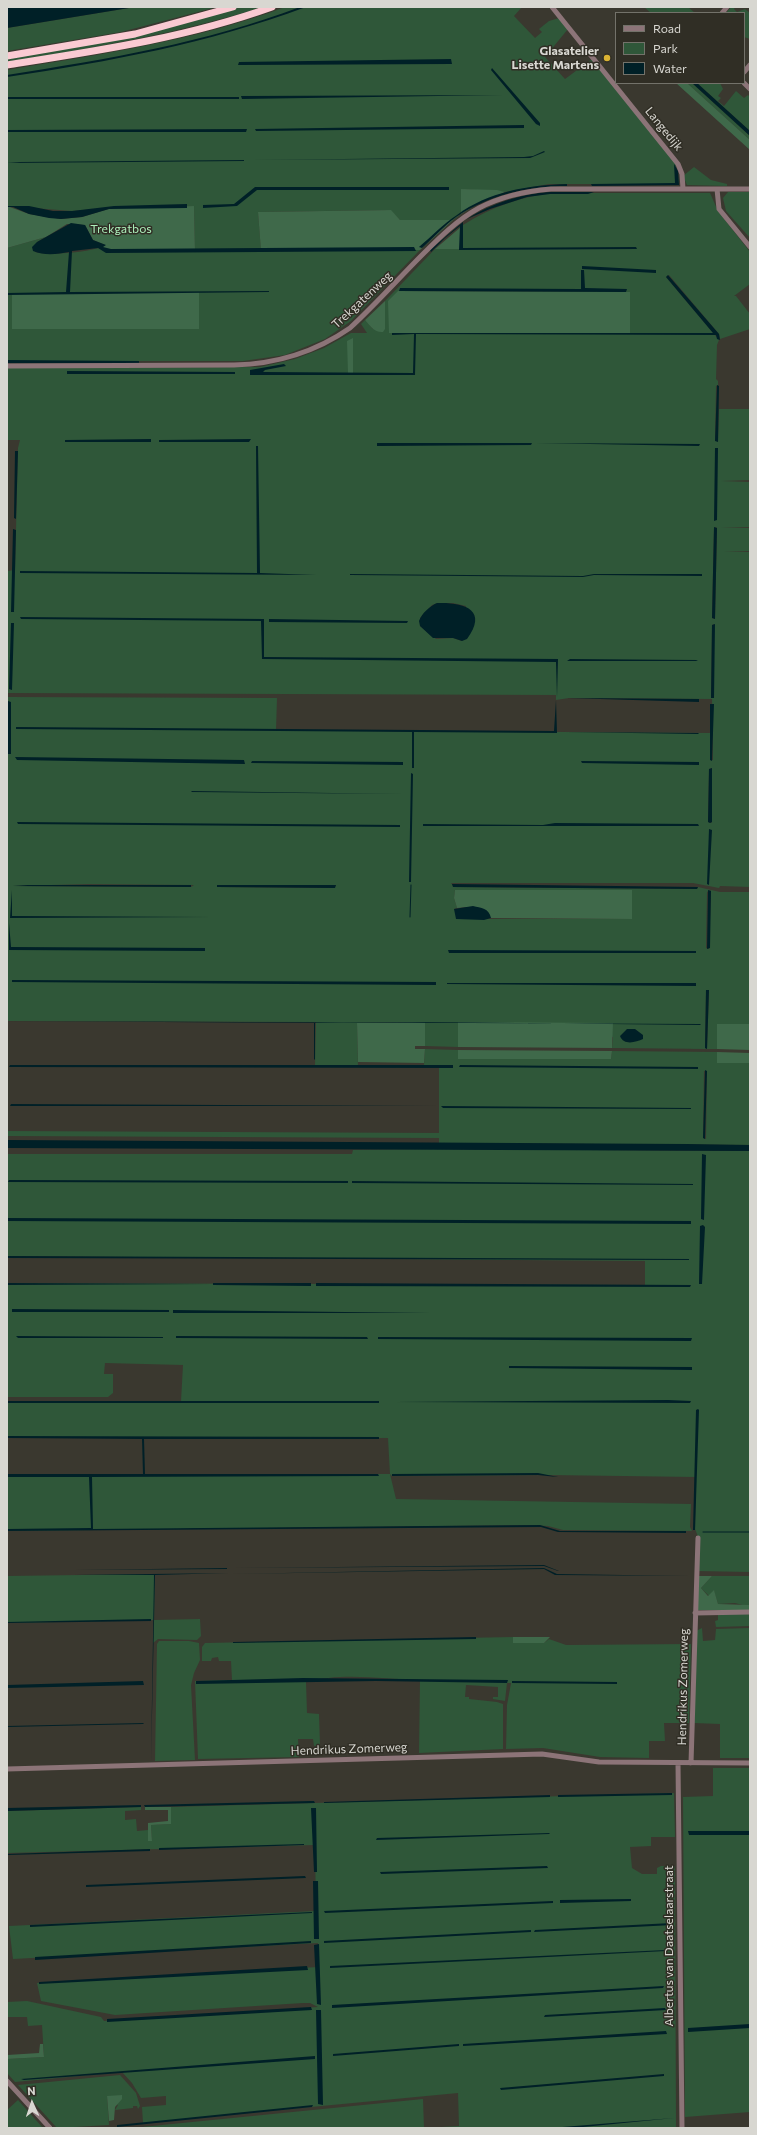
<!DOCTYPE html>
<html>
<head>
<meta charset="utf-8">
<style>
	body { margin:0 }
	#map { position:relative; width:757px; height:2135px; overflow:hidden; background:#3a382f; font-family:Commissioner,sans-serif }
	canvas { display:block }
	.frame { position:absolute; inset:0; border:8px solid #d8d7d1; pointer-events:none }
	.legend { position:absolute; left:615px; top:12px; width:130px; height:72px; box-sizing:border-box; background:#302e25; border:1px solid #73726a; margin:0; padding:5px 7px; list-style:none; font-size:12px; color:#d8d7d1 }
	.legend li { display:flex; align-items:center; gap:8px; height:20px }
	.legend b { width:20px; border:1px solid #73726a }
	.north { position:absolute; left:12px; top:2083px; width:40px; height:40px; -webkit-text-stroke:3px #302e25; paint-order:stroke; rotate:357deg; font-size:11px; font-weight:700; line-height:16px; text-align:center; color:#d8d7d1 }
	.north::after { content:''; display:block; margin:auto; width:14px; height:18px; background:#d8d7d1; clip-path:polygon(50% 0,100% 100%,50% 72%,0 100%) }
</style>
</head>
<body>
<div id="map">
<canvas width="757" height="2135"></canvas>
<div class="frame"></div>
<ul class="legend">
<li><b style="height:5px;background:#8c7478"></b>Road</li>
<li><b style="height:11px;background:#2f5739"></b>Park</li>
<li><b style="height:11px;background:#002027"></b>Water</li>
</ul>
<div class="north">N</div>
</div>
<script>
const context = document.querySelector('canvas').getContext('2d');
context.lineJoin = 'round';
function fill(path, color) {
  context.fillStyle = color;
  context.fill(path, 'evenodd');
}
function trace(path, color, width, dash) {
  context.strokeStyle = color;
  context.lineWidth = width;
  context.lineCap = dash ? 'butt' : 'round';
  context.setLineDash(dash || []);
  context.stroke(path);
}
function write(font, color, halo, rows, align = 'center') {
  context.font = font + ' Commissioner,sans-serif';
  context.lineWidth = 3;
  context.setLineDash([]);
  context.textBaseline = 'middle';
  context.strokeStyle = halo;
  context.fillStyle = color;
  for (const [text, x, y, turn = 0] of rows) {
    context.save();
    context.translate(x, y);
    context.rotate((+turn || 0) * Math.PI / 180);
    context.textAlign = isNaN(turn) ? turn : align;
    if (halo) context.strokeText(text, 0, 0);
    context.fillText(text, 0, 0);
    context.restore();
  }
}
fill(new Path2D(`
	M135,7H217L121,32L7,51V28Z
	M239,7H263C179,33 94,48 7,62V59L153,32Z
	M285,7H522L514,16L535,38L542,32L539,29L549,21L559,18L568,29L545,57L565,79L592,59L675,162L679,182L678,184H549L505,192L461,189V214L453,220H400L390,210L258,212L261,250L361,251L420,250L351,321L325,339L285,355L243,361H7V248L46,237L37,242L35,252C51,256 87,252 102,247L195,250L194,206L109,208L72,211L7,206V70C101,54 195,41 285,7Z
	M644,7H688L695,13H651Z
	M731,7H735L734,9L737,12L745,9L750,13V39L744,37V13H726Z
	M687,83H692L750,136V140Z
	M697,83H720L723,89L718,96L721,98L718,101L724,106L736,91L744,98L748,95L750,97V131Z
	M694,167L711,180L727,184V186L687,185L683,176Z
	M728,192H750V238L726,211L723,198Z
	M555,193H710L718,211L750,252V284L734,296H736L750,314V329L720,339L719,334L669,275L666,277L719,340L717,345L716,379L718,381V385L716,386L715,441H718L719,409H750V480L721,481L750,482V527H721L750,528V551L724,552H750V887L720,886L719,888L693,883H451L454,887L697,889L698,887L720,892H750V1024H717V1049L612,1048L613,1037L459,1022L458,1047L425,1046V1022L357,1023L358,1066H315L316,1022L7,1021V697L277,698L276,730L710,733V760H713L712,699L569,698L556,700V695L7,693V571L15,570L18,448L20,440H7V368L260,367L295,359L324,348L351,333H367L361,324L365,320L373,329H385V301L435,249H461L463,225C492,207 521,196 555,193ZM398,291L630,292L409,333ZM716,527L717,528L715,619L712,618L714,528ZM438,603H453L466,606L462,641L453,638L436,639L420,626V618L432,605ZM714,624V697L711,698L712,625ZM712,768V822L711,823L708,822L709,769ZM89,884L193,885H194L191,887L13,886ZM217,885H336L334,888L217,887ZM455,890H632V919H489L454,909L457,908L454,898ZM710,890L711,891L709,949L706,948L707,892ZM706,990H709L707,1049L705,1048Z
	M425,1049L458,1050V1059H611L612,1051L717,1052V1063H750V1145L439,1143V1138L7,1136V1131L439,1133V1065H424ZM704,1071H707L706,1139L703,1138Z
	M433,1149L750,1151V1572L697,1571L699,1539L695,1529L696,1477L548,1475L392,1476L390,1474L396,1499L691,1504L690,1527L692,1531L563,1530L548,1526L529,1525L7,1531V1474H390L388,1438L7,1437V1401H181L183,1365L105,1363L104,1374H113V1393L108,1397H7V1283L645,1285V1261L7,1256V1154H352L353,1150Z
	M155,1574L154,1620L200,1619L201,1636L197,1640L158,1639L153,1643L154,1620L7,1623V1576Z
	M712,1576H750V1607L735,1603L718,1604L714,1591L709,1596L701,1588Z
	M718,1613H750V1626L716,1627L715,1621L718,1620Z
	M702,1628L703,1641L715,1640L716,1629L750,1628V1758H720V1724L694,1723L696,1631Z
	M513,1637V1643H544L549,1639L566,1645L691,1644L689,1723H664L665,1741H649V1758L600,1757L543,1748L506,1749L507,1705L511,1683H507L505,1701L493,1699V1697H498V1687L466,1685L465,1697H469V1699L497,1702L503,1704V1749L419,1753L420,1680C383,1679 342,1672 306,1682L307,1713L319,1714L320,1745L314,1746L313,1739H298L299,1757L198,1759L195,1681L232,1680L231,1661H219L218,1657L212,1658L211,1661H202V1647L205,1643Z
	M159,1641H189L199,1643L200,1660L194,1673L191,1685L195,1760L155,1761L157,1644Z
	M713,1768H750V2112L685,2117L683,1797L713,1796Z
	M674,1793L675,1837H651V1846L630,1847L632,1868L642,1874H657V1868L661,1866H675L676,2128H132L423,2099L424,2128L459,2126L458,2093L143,2123L142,2107L166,2105V2096L141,2098L132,2083L122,2072L15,2082L7,2073V2059L44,2057L42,2025L28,2026L27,2017H8L7,2002L27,2001L101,2017L104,2021L318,2007L310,2003H303L115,2015L41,2001L37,1983L318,1967V1943L13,1959L9,1926L316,1911L315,1845L7,1853V1811L141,1807V1810L125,1811V1820L136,1819L137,1831L148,1830V1841H152L151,1825L171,1824V1807Z
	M120,2075L136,2093L140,2106L138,2109L137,2106H133V2108L115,2110L118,2105L107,2096L109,2125L57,2128L18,2085Z
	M18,2100L43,2128H7V2110Z`), '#2f5739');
fill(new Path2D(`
	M676,83H687L750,140V150Z
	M461,189L497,190L505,192L479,203L461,214Z
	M7,206L29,214L61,219L82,217L112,208L194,206L195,250L106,252L102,247L105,245L93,240L85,225L67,224L46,237L7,248Z
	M391,210L400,220H453L420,250L261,251L258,212Z
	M462,226V249H435Z
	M398,291L630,292V333H389L388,301Z
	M199,292V329H12V293Z
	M385,301V329L383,332C375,333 370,326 365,320Z
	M353,338V374L348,373L347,341Z
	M455,890H632V919L490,918L467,907L457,908L454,898Z
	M425,1022V1046H415V1049H425L424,1063L358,1062L357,1023Z
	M458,1022L613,1023L612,1048L458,1047Z
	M717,1024H750V1050L717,1049Z
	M458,1050L612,1051L611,1059H458Z
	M717,1052L750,1053V1063H717Z
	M697,1576H712L701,1588L708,1596L714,1590L718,1604L749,1605L750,1610H697Z
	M513,1637H550L544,1643H513Z
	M145,1807H171V1824L151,1825L152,1841H148V1823L168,1821V1810H145Z
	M40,2044H43L44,2057L7,2059V2055L39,2053Z
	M122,2095V2099L115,2107L114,2120L109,2121L107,2096Z`), '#3f694a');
fill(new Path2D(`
	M7,7H135L7,28Z
	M300,7H306C206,44 112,61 7,77V75C108,59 205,43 300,7Z
	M451,59L452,64L238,65L239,62Z
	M492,68L540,123V126L536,124L491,70Z
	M692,83H697L750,131V136Z
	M503,95L242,99L241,96Z
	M7,97H239V99H7Z
	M524,125V128L256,131L255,129Z
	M247,129L246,132H7V130Z
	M544,151L545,152L530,158L254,160L524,157L533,156Z
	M244,160V161L7,163L20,162Z
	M674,164L678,171L679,185L592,186L591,184L675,183Z
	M567,184V186C528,186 489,195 456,217C444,226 433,238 422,248L419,247C432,236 443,224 457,215C488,192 528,185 567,184Z
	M255,187H449V190H257L237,206L203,208V205L234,204Z
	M550,192H594L588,194H550L527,197L490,209L467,219C492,203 521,194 550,192Z
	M187,204V208L109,209L82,217L61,219L49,218L29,214L13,207H7V206H29L53,211H72L114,206Z
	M463,222V248L636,247L637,249L459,250L460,226L445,238L431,252L430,250Z
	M71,223L85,225L93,240L106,245L103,247L111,249L414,247L416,251L106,253L98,248L72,251L70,292L269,291V292L7,295V293L66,292L69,252C58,254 45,256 33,251L32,247L37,242Z
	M582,266L656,270V273L582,269Z
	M581,270H584L585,288L627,289L626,292L399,291L400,288L581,289Z
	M668,275L719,334L720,340L717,339L716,335L416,334L415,375H250V370L284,364L286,366L265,370L263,372L413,373L414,334L392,335V333H713L666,277Z
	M7,360L139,361V363H7Z
	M67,371L235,372V374H67Z
	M717,385L719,386L718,442L715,441Z
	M151,439V442H65V440Z
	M251,439L249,442H159V440Z
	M377,443H532L531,445L377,446Z
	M536,443L700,444L699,446Z
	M256,446H258L260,573L316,575L20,573V571L257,573Z
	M715,448H718L717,520L714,521Z
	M15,451H18L16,519L14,518Z
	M714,527L717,528L715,619L712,618Z
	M13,529L16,530L14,612H11Z
	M350,574L583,576L594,574H702V576L594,575L583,577L350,575Z
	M437,603C463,602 489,609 467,639L462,641L453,638H433L420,626L419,621C422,613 430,606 437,603Z
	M20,617L264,619V657L558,659L557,697L556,662L262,659L261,621L21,619Z
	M269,619L408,621L407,623L269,622Z
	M11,623H14L12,690L9,689Z
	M715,624L714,698H711L712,625Z
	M570,659L696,660L698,661H567Z
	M567,698L699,699V702Z
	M556,700L557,733L414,732V768H412V732L16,729V727L554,731Z
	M8,701L11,702V754H7Z
	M710,704H714L712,761L710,760Z
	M566,732L699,733L698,734Z
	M15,757L244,760L245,764L17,760Z
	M252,761L403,762V765L251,763Z
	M581,761L699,762V765L582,763Z
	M712,768V822L710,823L708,822L709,769Z
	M411,773L413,774L411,882H409Z
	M192,791L402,794L191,792Z
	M17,822L400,825V827L18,824Z
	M555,823L698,824L699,826H423V824L543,825Z
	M709,829L712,830L709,885L707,884Z
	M452,884L698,887L697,889L453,887Z
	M28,885H191V887L13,886Z
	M217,885H336L335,888L217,887Z
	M12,890V916L209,917L10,918Z
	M708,890L711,891L710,948L707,949Z
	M473,906C481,908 489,908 491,918L484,920L456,919L454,909Z
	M9,923L11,947L205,948V951L9,950Z
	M448,950L696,951V953H449Z
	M12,980L436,982V985L12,982Z
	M447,983H696V986L447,984Z
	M706,990H709L707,1049L705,1048Z
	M7,1021L701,1024L700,1025L425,1022L315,1023V1060L314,1059V1023Z
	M627,1029H635L643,1035V1039C636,1042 624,1046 620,1036Z
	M10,1065H453V1068L9,1067Z
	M460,1065L698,1067V1069L459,1067Z
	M705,1070L707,1071L705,1139L703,1138Z
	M11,1104L437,1106H10Z
	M441,1106L691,1108V1109L443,1108Z
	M7,1140L687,1144L750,1145V1151L7,1148Z
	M702,1154L706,1155L704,1220L701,1219Z
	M9,1180L348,1181V1183L8,1182Z
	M352,1181L693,1184V1185L352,1183Z
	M7,1218L691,1221V1224L7,1221Z
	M703,1225L705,1227L702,1284H699L700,1226Z
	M7,1256L689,1259V1260L7,1258Z
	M7,1283L210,1284L7,1285Z
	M213,1283H311V1286L213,1285Z
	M316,1283L691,1285L690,1287L316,1286Z
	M12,1309L169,1310V1312H12Z
	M173,1310L430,1313H173Z
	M16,1336L163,1337V1338H18Z
	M176,1336L367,1337L368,1339L176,1338Z
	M378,1337L692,1338L691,1341L378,1339Z
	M509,1366L692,1367V1370L509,1368Z
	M668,1400L691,1401L690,1403L396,1402Z
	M7,1401H379V1403H7Z
	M698,1409L699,1410L695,1530H693L696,1410Z
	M7,1436L379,1437V1439H144L145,1474H378L379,1476L92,1477L93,1529L540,1525L560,1531H686V1533L558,1532L541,1527L7,1531V1529L91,1528L89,1477H7V1474H143L142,1439L7,1438Z
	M538,1473L558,1477H685H557L538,1475L392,1476V1474Z
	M544,1565L559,1571H689H558L544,1566L235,1568Z
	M227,1568V1569L75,1570Z
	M544,1568L557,1574L689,1576L555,1575L544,1569L232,1574Z
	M229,1573L155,1575L151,1761L154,1575H74Z
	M151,1619V1621L7,1623V1622Z
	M476,1637V1639L233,1643V1642Z
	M303,1678L508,1680L507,1683L376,1681L196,1684V1681Z
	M143,1681L144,1685L7,1688V1685Z
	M512,1681L617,1682V1684L512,1683Z
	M144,1723L143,1724L7,1727V1726Z
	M672,1793V1795L558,1797V1795Z
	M550,1795V1797L324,1803V1802Z
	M311,1801H314L315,1803L145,1807L144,1805Z
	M141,1805V1807L7,1811V1808Z
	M311,1808H316L317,1872H314Z
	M688,1831H750V1835H689Z
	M550,1833L549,1834L376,1840L377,1838Z
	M304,1844V1845L159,1850V1848Z
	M150,1849V1851L7,1855V1854Z
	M547,1866L548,1868L381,1874L380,1872Z
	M305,1876L306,1878L86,1887V1885Z
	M313,1881H318L319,1939H314Z
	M631,1899V1901L560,1903V1900Z
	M553,1901V1903L325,1913L324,1911Z
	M312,1912V1913L30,1927V1925Z
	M672,1923L673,1925L534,1932L535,1930Z
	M531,1930V1932L324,1943V1941Z
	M311,1941V1943L35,1960V1957Z
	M319,1944L321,2005L317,2004L314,1945Z
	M666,1950V1951L330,1968V1966Z
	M307,1966L308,1970L39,1984V1982Z
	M664,1986L663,1988L332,2008V2005Z
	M311,2007L312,2010L107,2022V2019Z
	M665,2008L666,2010L544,2017L545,2015Z
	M316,2010H321L323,2105L318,2104Z
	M750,2024V2028L688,2032V2028Z
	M666,2031L667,2034L463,2046V2044Z
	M459,2044V2046L333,2056V2054Z
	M315,2056V2059L24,2080L21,2079Z
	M664,2074V2076L501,2090L500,2088Z
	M313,2105L312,2107L117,2127V2125Z
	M674,2118L573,2128H550Z`), '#002027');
trace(new Path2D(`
	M410,917L411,885
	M703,1532H750`), '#002027', 1);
trace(new Path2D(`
	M552,7L678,164L682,174L683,189
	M722,13L727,7
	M744,72L750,65
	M744,83L750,89
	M717,189L719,209L750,247
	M7,366L234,365C277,364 314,353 350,328C375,305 398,279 422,255C439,238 457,220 479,208C502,196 526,191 551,189H750
	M695,1613L750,1612
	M678,1763L682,2128
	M691,1763L698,1538
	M7,1769L542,1754L599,1762L750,1763
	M7,2081L50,2128`), '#8c7478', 5);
trace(new Path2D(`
	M7,56L135,34L233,7
	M7,65C96,51 186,38 272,7`), '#facad2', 7);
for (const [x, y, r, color] of [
	[607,58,4,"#dab333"]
]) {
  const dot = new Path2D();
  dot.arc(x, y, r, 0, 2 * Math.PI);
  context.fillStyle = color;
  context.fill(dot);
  trace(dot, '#302e25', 1.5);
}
write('bold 12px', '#d8d7d1', '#302e25', [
	["Glasatelier",599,51],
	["Lisette Martens",599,65]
], 'right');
write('12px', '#d8d7d1', '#302e25', [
	["Langedijk",664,129,51],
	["Trekgatenweg",362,300,-43],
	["Hendrikus Zomerweg",683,1687,-89],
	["Hendrikus Zomerweg",349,1749,-2],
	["Albertus van Daatselaarstraat",669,1946,-90]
]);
write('12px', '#acf0bb', '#302e25', [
	["Trekgatbos",121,229]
]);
</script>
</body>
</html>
